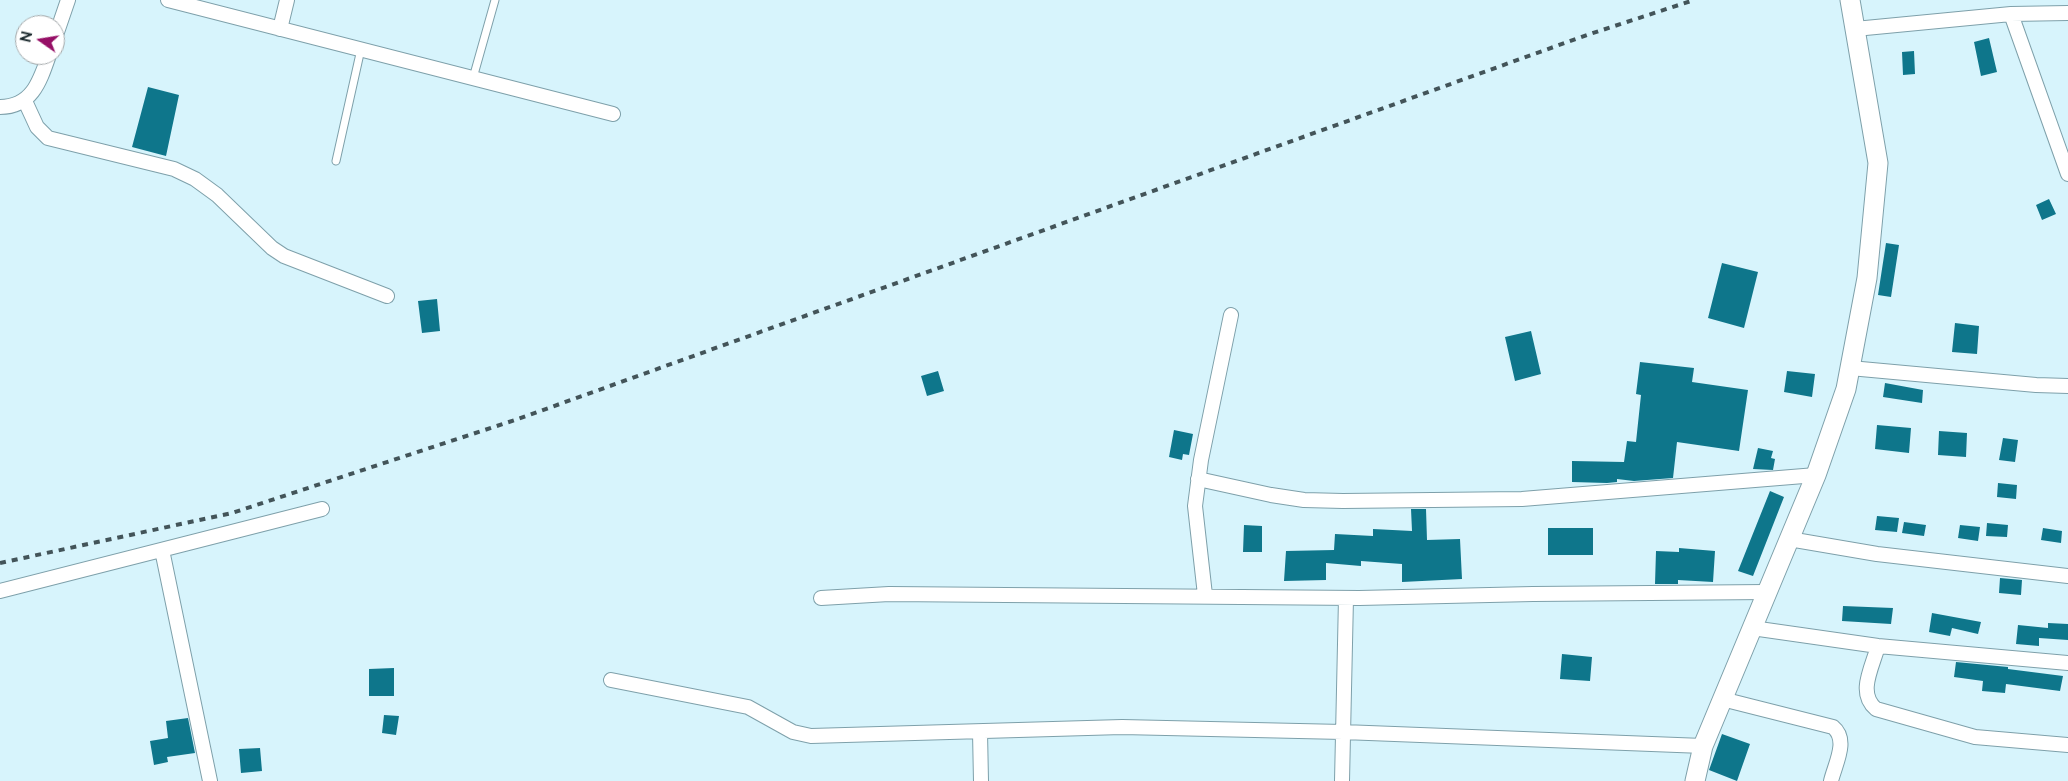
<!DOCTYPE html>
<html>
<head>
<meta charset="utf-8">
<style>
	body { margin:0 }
	#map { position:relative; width:2068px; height:781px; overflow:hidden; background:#d7f4fc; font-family:Raleway,sans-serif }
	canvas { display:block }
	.north { position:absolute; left:15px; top:15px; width:50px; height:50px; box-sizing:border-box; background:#fff; border:1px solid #a4a9ab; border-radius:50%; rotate:283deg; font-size:14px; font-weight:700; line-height:20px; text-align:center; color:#1b292d }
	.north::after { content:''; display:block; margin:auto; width:18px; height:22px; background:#960f66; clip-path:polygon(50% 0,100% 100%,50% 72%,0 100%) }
</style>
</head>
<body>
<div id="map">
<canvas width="2068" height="781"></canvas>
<div class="north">N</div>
</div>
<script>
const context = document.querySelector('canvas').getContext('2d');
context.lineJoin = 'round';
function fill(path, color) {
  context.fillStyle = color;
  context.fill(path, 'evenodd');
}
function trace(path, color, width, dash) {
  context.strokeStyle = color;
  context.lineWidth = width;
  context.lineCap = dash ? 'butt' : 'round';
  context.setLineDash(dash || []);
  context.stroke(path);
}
fill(new Path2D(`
	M1989,38L1997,72L1981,76L1974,42Z
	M1914,51L1915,74L1903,75L1902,52Z
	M148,87L179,95L166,156L132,147Z
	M2049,199L2056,214L2042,220L2036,205Z
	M1886,243L1899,245L1891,297L1878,295Z
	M1722,263L1758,272L1744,328L1708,318Z
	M437,299L440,331L422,333L418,301Z
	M1955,323L1979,326L1977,354L1952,352Z
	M1531,331L1541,374L1515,381L1505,337Z
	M1640,362L1694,368L1692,382L1748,390L1739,451L1677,442L1673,478L1634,481L1617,479V482L1607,483L1572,482V461L1624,462L1627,441L1636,442L1641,395L1636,394Z
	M938,371L944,391L927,396L921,376Z
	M1787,371L1815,374L1812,397L1784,392Z
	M1885,383L1923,390L1922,403L1883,397Z
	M1877,425L1911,428L1909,453L1875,449Z
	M1174,430L1193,434L1189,455L1183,454L1182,460L1169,457Z
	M1939,431L1967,433L1966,457L1938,455Z
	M2003,438L2018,440L2015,462L1999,460Z
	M1758,448L1773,451L1771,458L1775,459L1773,470L1753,469Z
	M1998,483L2017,485L2016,499L1997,497Z
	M1770,491L1784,497L1753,576L1738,571Z
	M1411,509H1426L1427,540L1460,539L1462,579L1402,582V564L1361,561V566L1326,563V580L1284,581L1286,551L1334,550L1335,534L1373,536V529L1412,531Z
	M1877,516L1899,518L1897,532L1875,530Z
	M1904,522L1926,525L1924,536L1902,533Z
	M1987,523L2008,525L2007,537L1986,536Z
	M1244,525L1262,526V552H1243Z
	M1960,525L1980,527L1978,541L1958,538Z
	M1548,528H1593V555H1548Z
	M2043,528L2062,531L2061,543L2041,540Z
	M1679,548L1715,551L1713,582L1678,580V584H1655L1656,551L1679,552Z
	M2000,578L2022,580L2021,595L1999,593Z
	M1843,606L1893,608L1891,624L1842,621Z
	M1932,613L1981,622L1978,634L1952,628L1950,636L1929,632Z
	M2048,623L2068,624V640L2039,638V646L2016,644L2018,625L2048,628Z
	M1562,654L1592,657L1590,681L1560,679Z
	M1956,662L2008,667V669L2063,676L2060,691L2006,684L2005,693L1982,691L1983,681L1954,677Z
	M394,668V696H369V669Z
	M384,715L399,716L396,735L382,733Z
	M188,718L195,753L167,757L168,762L154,765L150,741L168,738L166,721Z
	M1722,734L1750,744L1737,781L1709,770Z
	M260,748L262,771L241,773L239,749Z`), '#0e768b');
const lane = new Path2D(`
	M473,78L495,0
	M336,161L361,49`);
const street = new Path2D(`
	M168,0L613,114
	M2011,14L2068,174
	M280,29L287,0
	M1855,29L2011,14L2068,13
	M55,38L68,0
	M25,101L37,127L48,138L174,169L195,179L217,195L272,248L284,256L387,296
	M0,107C32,107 40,81 49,55
	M1850,368L2036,385L2068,386
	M1198,479L1271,495L1304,500L1343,501L1522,499L1816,475
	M1789,539L1877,554L2068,576
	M162,550L210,781
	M0,591L322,509
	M1205,595L1195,506L1201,460L1231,315
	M821,598L889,594L1359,598L1533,594L1767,592
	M1752,628L1878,646L2068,663
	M1878,646C1872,668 1857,693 1876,709L1975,737L2068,745
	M611,680L748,707L793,732L811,736L1122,727L1343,732L1703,746
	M1722,699L1833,727C1849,740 1835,764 1831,781
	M980,732L981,781
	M1342,781L1346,598`);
const secondary = new Path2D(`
	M1695,781L1703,746L1816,475L1846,389L1867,278L1878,163L1850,0`);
trace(lane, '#7ea0aa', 9);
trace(street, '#7ea0aa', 16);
trace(secondary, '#7ea0aa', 21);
trace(lane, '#fff', 7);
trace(street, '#fff', 14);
trace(secondary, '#fff', 19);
trace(new Path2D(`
	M0,563L232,513L518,419L1587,35L1694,0`), '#435459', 4, [6, 6]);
</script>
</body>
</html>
